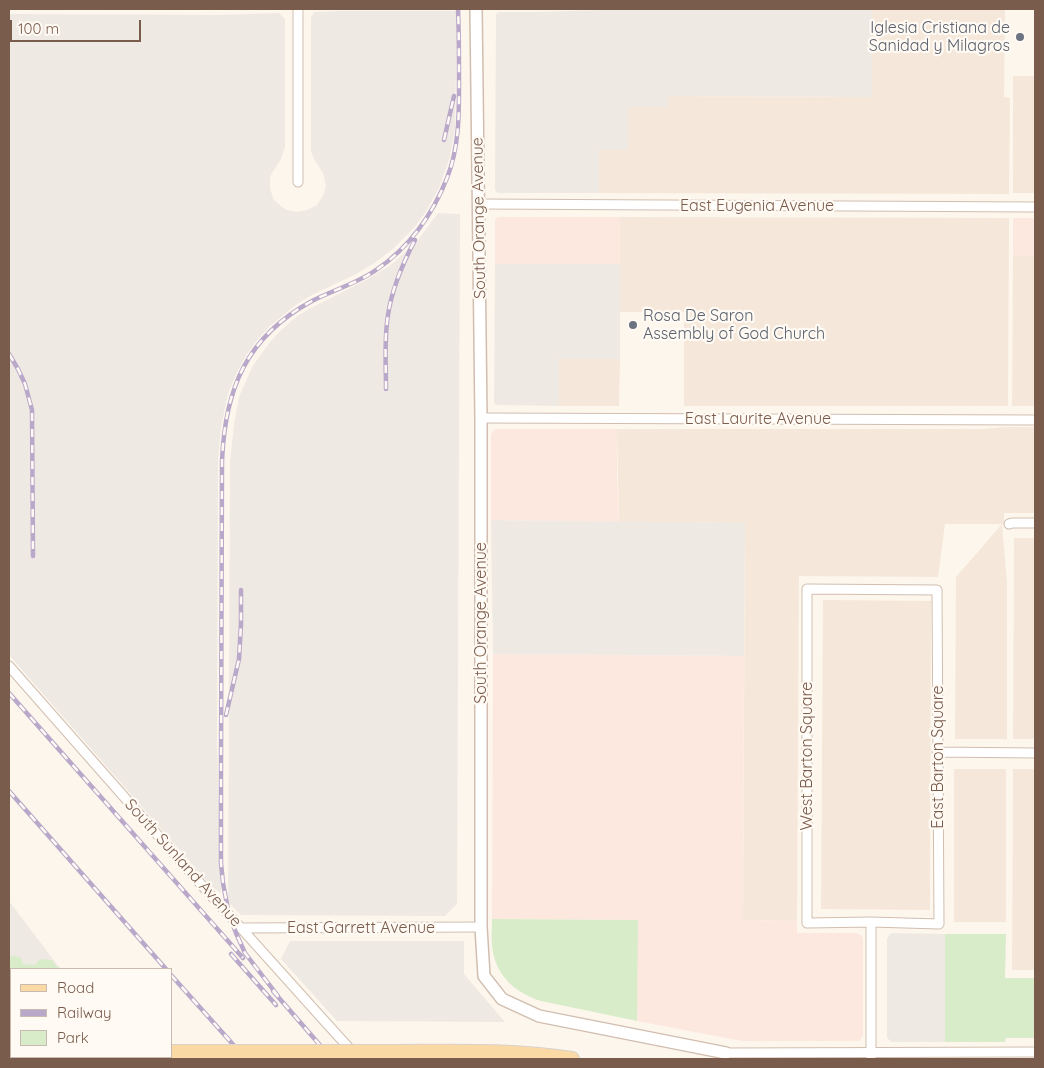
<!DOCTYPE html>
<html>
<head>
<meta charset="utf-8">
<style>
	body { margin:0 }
	#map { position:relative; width:1044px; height:1068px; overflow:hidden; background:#fdf6ec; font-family:Quicksand,sans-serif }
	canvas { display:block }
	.frame { position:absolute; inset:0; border:10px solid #7a5c4d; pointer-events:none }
	.legend { position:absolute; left:10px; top:968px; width:162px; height:90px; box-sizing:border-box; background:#fffaf3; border:1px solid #cabbb1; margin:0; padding:6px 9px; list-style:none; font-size:15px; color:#7a5c4d }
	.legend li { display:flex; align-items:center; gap:10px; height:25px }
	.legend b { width:25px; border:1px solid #cabbb1 }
	.scale { position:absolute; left:10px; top:20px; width:131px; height:22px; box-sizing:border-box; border:2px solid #7a5c4d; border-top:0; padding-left:6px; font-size:15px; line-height:18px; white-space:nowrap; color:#7a5c4d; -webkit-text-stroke:4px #fffaf3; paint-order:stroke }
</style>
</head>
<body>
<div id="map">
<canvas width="1044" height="1068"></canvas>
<div class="frame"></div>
<ul class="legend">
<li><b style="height:6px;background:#fbd9a5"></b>Road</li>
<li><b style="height:6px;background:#b9a8c9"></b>Railway</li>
<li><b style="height:14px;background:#d8ecc9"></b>Park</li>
</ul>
<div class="scale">100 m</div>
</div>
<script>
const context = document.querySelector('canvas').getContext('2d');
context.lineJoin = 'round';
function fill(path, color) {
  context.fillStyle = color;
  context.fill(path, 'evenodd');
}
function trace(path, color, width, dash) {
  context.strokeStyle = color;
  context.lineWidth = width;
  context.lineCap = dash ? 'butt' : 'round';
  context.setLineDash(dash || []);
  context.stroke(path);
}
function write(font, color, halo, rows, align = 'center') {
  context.font = font + ' Quicksand,sans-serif';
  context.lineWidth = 4.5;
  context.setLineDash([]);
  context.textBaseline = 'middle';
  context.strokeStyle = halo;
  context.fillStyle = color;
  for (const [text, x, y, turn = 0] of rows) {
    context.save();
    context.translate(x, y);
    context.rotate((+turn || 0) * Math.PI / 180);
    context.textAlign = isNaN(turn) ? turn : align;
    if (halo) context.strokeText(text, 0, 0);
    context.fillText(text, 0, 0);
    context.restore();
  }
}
fill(new Path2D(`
	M872,9H1005L1004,97L1010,98L1009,194L599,193V150L628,107H668V96L871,97Z
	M1013,76H1035V193H1013Z
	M620,217L1009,218L1008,406H684V312H620Z
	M1013,256H1035V406H1012Z
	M559,359H620L619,406H559Z
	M1005,427H1035V513H1004V524H1002L1007,582V739H955L956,577L1002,524H945L938,577L799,576L797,921L743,920L745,523L619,522L617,429H983Z
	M1014,538H1035V739H1013Z
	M823,600L931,601L930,910L821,909Z
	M954,769H1006V922H954Z
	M1013,769H1035V970H1012Z`), '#f5e8da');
fill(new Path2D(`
	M499,217H620V264H495V221L496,218Z
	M1013,218H1035V256H1013Z
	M495,429H617V475L619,522L491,520V434Z
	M493,654L744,656L743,920L797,921V933H857L861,935L863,939V1035L861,1039L858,1041H742L637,1021V920L492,919Z`), '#fde8e0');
fill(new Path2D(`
	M637,9H872V97L668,96V107H628V150H599V193H499L496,192L495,189L496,14L499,12H538Z
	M338,11H457L455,128L450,157L439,188L425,213L414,228L393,249L373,264L356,274L312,295L297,304L270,326L258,339L247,354L236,374L228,394L221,427L218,460L217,742L221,893L212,887L9,655V14L218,15L279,13L285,19V147L281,159L272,173L270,178V189L274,200L282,207L287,210L297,212L307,210L317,205L323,196L326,186L323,173L314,159L311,151V17L315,12Z
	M438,213L460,214L457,904L445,916L241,915L228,902L230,461L234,425L239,397L252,367L270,342L279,332L296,317L307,310L366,280L391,265L418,240Z
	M495,264H620V359H559V406L498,405L495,404L494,402Z
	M491,520L745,523L744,656L493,654Z
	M9,901L59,967L9,965Z
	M893,933L945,934V1042H892L887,1038V939L890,934Z
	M290,941H464V974L505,1022L337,1021L281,959Z`), '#efe9e4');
fill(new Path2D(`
	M492,919L638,920L637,1021L541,1001C515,993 495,975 492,946C491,937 492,928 492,919Z
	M945,934H1006L1005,978H1035V1038H1006L1005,1042H945Z
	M11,956L20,957L23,964L35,965L39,960L45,959L49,960H52L57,967H59L61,969H11V1028H9V959Z`), '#d8ecc9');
const minor = new Path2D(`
	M298,9V182
	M479,204L1035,207
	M481,418L1035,420
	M1009,524L1012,523H1035
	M807,589L937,590L939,924L871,922L807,923Z
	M9,666L206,890L241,928L320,1016L359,1059
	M937,752L1035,753
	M241,928L481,927
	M726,1053L1035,1052
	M871,1059V922`);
const tertiary = new Path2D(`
	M476,9L481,418V927L484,976L502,999L539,1016L726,1053`);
const primary = new Path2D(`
	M9,1046H11
	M384,1052C446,1052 510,1049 572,1059`);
trace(minor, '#d1beb0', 11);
trace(tertiary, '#d1beb0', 14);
trace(primary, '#dad1cd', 16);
trace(minor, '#fff', 9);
trace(tertiary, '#fff', 11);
trace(primary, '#fbd9a5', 14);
const rail = new Path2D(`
	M444,140L454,96
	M9,354L18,369L25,384L32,410L33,556
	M386,389C386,364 384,339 388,315C392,288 403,263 415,240
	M9,693L243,958
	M226,715L239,659L241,624V590
	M9,791L166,969
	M231,954L276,1005
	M171,975L246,1059
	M273,991L332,1059
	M278,996L245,953L236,933L229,915L223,883L221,863V764L222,461C225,389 246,337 312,301C333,290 356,284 376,270C409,248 433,214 447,178C459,148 459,116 459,85C459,59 459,34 458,9`);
trace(rail, '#b9a8c9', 4.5);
trace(rail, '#fffaf3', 2.5, [8]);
const primaryBridge = new Path2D(`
	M171,1052H384`);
trace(primaryBridge, '#dad1cd', 16, []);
trace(primaryBridge, '#fbd9a5', 14);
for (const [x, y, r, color] of [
	[1020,37,5,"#6b7280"],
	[633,325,5,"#6b7280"]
]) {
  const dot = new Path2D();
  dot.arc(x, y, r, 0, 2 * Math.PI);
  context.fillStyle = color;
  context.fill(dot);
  trace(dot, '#fffaf3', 2);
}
write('16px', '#5b616d', '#fffaf3', [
	["Iglesia Cristiana de",1010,28],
	["Sanidad y Milagros",1010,46],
	["Rosa De Saron",643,316,"left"],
	["Assembly of God Church",643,334,"left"]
], 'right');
write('16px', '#7a5c4d', '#fffaf3', [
	["East Eugenia Avenue",757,206],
	["South Orange Avenue",479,218,-91],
	["East Laurite Avenue",758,419],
	["South Orange Avenue",481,623,-90],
	["West Barton Square",807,756,-90],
	["East Barton Square",938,757,-90],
	["South Sunland Avenue",183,863,48],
	["East Garrett Avenue",361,928]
]);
</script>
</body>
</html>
